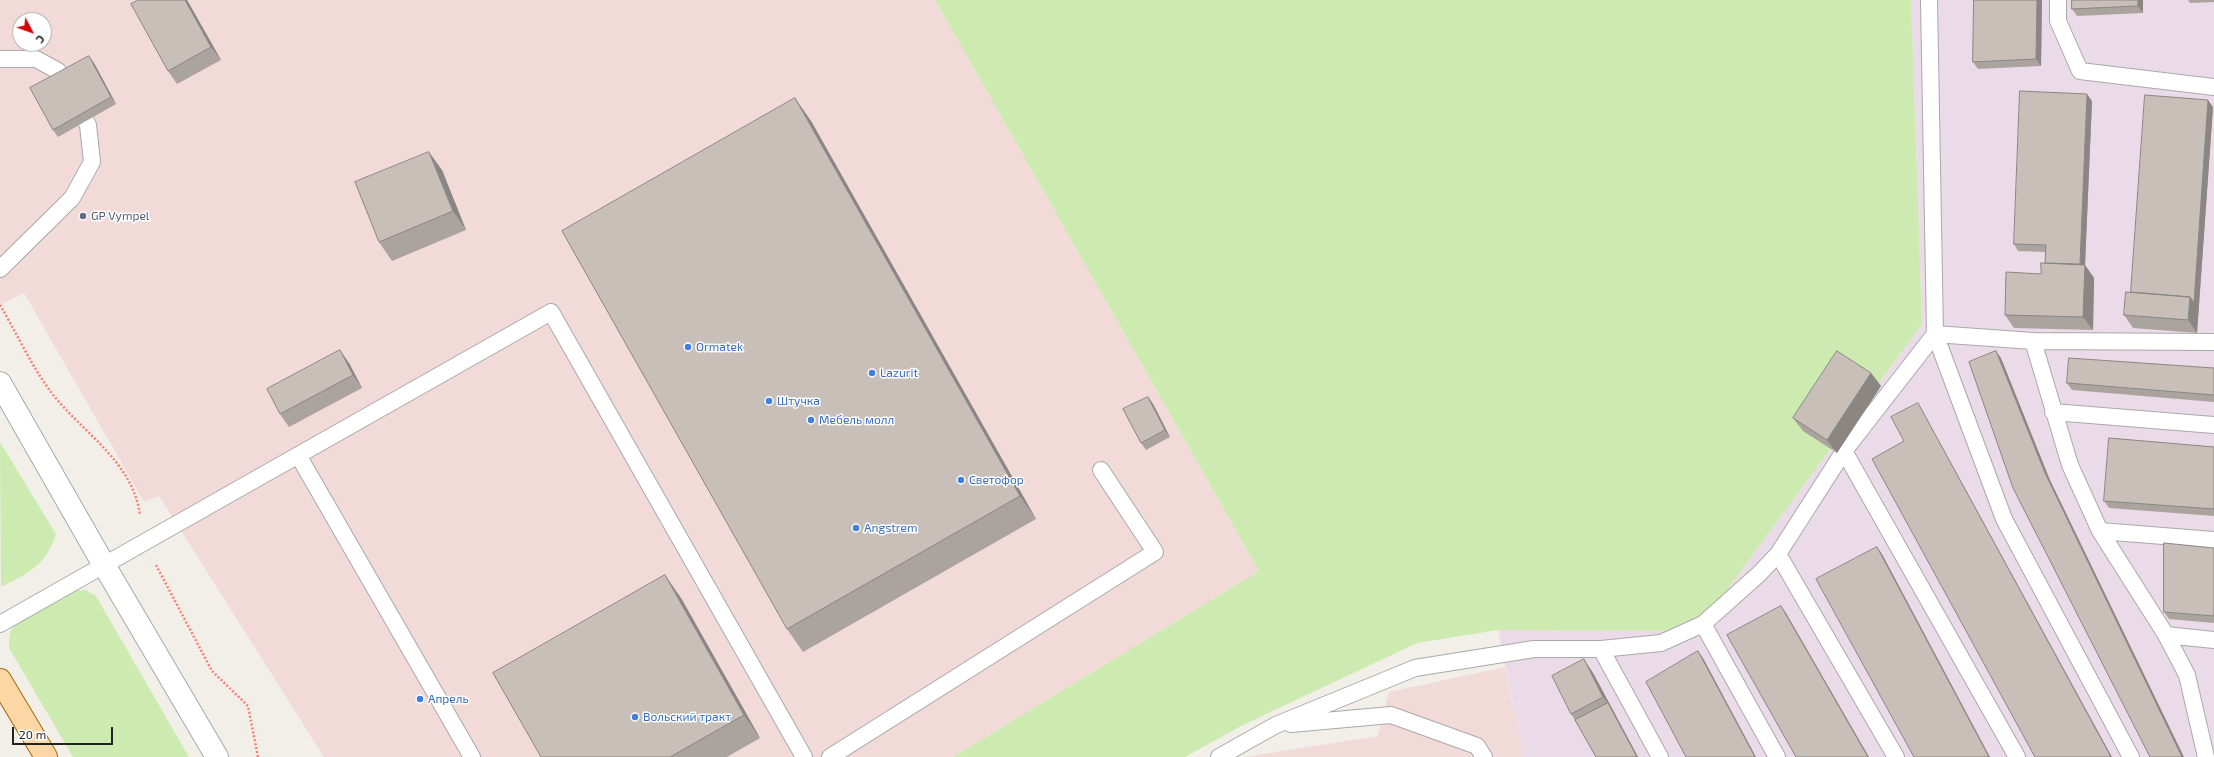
<!DOCTYPE html>
<html>
<head>
<meta charset="utf-8">
<style>
	body { margin:0 }
	#map { position:relative; width:2214px; height:757px; overflow:hidden; background:#f2efe9; font-family:"Exo 2",sans-serif }
	canvas { display:block }
	.north { position:absolute; left:12px; top:12px; width:40px; height:40px; box-sizing:border-box; background:#fff; border:1px solid #a7a7a7; border-radius:50%; rotate:131deg; font-size:11px; font-weight:700; line-height:16px; text-align:center; color:#222 }
	.north::after { content:''; display:block; margin:auto; width:14px; height:18px; background:#d40000; clip-path:polygon(50% 0,100% 100%,50% 72%,0 100%) }
	.scale { position:absolute; left:12px; top:727px; width:101px; height:18px; box-sizing:border-box; border:2px solid #222; border-top:0; padding-left:5px; font-size:12px; line-height:14px; white-space:nowrap; color:#222; -webkit-text-stroke:3px #fff; paint-order:stroke }
</style>
</head>
<body>
<div id="map">
<canvas width="2214" height="757"></canvas>
<div class="north">С</div>
<div class="scale">20 m</div>
</div>
<script>
const context = document.querySelector('canvas').getContext('2d');
context.lineJoin = 'round';
function fill(path, color) {
  context.fillStyle = color;
  context.fill(path, 'evenodd');
}
function trace(path, color, width, dash) {
  context.strokeStyle = color;
  context.lineWidth = width;
  context.lineCap = dash ? 'butt' : 'round';
  context.setLineDash(dash || []);
  context.stroke(path);
}
function write(font, color, halo, rows, align = 'center') {
  context.font = font + ' "Exo 2",sans-serif';
  context.lineWidth = 3;
  context.setLineDash([]);
  context.textBaseline = 'middle';
  context.strokeStyle = halo;
  context.fillStyle = color;
  for (const [text, x, y, turn = 0] of rows) {
    context.save();
    context.translate(x, y);
    context.rotate((+turn || 0) * Math.PI / 180);
    context.textAlign = isNaN(turn) ? turn : align;
    if (halo) context.strokeText(text, 0, 0);
    context.fillText(text, 0, 0);
    context.restore();
  }
}
fill(new Path2D(`
	M0,0H935L1259,571L953,757H324L159,496L144,502L24,293L0,305ZM20,20H44V44H20Z
	M1505,667L1524,757H1244L1378,736L1389,692Z`), '#f2dad9');
fill(new Path2D(`
	M1911,0H2214V757H1524L1498,630L1697,631L1922,324Z`), '#ebdbe8');
fill(new Path2D(`
	M935,0H1911L1922,324L1697,631L1498,630L1417,643L1241,726L1185,757H953L1259,571Z
	M0,442L56,534C47,564 28,574 1,587Z
	M86,590L96,596L189,757H73L9,648L10,631L23,615L70,591Z`), '#cdebb0');
const lane = new Path2D(`
	M2058,0V21L2080,71L2214,87
	M0,59H36L58,71L88,125L92,162L72,198L0,269
	M2033,341L2070,465L2100,531L2166,635L2187,675L2206,757
	M2053,412L2214,425
	M1844,451L2017,757
	M298,455L472,757
	M2100,531L2214,540
	M1778,554L1896,757
	M0,624L551,312L804,757
	M1703,624L1777,757
	M2166,635L2214,640
	M1601,649L1660,757
	M1291,724L1391,715L1477,746L1484,757
	M830,757L1155,552L1101,470
	M1219,757L1276,725L1415,668L1534,649H1601L1661,643L1703,624L1759,574L1778,554L1844,451L1935,334L1929,0
	M2131,757L2004,519L1935,334L2033,341L2214,342`);
const street = new Path2D(`
	M0,383L104,565L217,757`);
const primary = new Path2D(`
	M0,680L46,757`);
trace(lane, '#a9a9a9', 18);
trace(street, '#a9a9a9', 24);
trace(primary, '#a06b00', 24);
trace(new Path2D(`
	M0,305C16,332 32,367 51,392C81,432 133,461 140,515
	M156,565L212,671L248,706L258,757`), '#fa8072', 2.5, [2, 2]);
trace(lane, '#fff', 16);
trace(street, '#fff', 22);
trace(primary, '#fcd6a4', 22);
fill(new Path2D(`
	M187,0L221,60L177,84L168,71Z
	M1974,0H2042L2041,66L1978,69L1973,62Z
	M2072,0H2143V13L2077,16L2072,9Z
	M2188,0H2214V2L2190,3Z
	M94,63L116,104L58,137L53,130Z
	M2092,101L2085,265L2094,278L2093,330L2014,328L2005,315L2041,274L2045,263L2046,252L2018,251L2014,244Z
	M2213,107L2197,333L2133,328L2124,315L2131,292Z
	M811,121L1036,519L803,652L787,629Z
	M442,170L466,230L392,261L379,242Z
	M349,363L362,388L289,427L280,414Z
	M2214,368V402L2072,390L2067,383Z
	M1871,373L1881,386L1837,453L1803,431L1793,418Z
	M1148,397L1153,404L1170,437L1146,450L1141,443Z
	M2214,447V516L2109,508L2104,501Z
	M2214,548V623L2169,619L2164,612Z
	M681,598L760,738L727,757H541Z
	M1593,673L1613,710L1638,757H1596L1575,720L1571,714Z`), '#aba49e');
fill(new Path2D(`
	M185,0H187L221,60L211,47Z
	M2037,0H2042L2041,66L2036,59Z
	M2138,0H2143V13L2138,6Z
	M89,56L94,63L116,104L111,97Z
	M2087,94L2092,101L2085,265L2094,278L2093,330L2083,317L2080,271Z
	M795,98L811,121L1036,519L1020,496Z
	M2208,100L2213,107L2197,333L2188,320Z
	M429,152L442,170L466,230L453,211Z
	M340,350L349,363L362,388L353,375Z
	M1996,351L2001,358L2050,480L2184,757H2182L2045,473Z
	M1871,373L1881,386L1837,453L1827,440Z
	M1148,397L1153,404L1170,437L1165,430Z
	M1918,403L1922,410L2112,757H2111Z
	M1877,547L1882,554L1990,757H1989Z
	M665,575L681,598L760,738L744,715Z
	M1781,606L1786,613L1869,757H1868Z
	M1698,651L1703,658L1756,757H1755Z
	M1584,659L1593,673L1638,757H1637L1608,703L1603,697Z`), '#8b8681');
const building = new Path2D(`
	M139,0H185L211,47L168,71L131,4Z
	M1974,0H2037L2036,59L1973,62Z
	M2072,0H2138V6L2072,9Z
	M89,56L111,97L53,130L30,88Z
	M2020,91L2087,94L2080,264L2045,263L2046,245L2014,244Z
	M2145,95L2208,100L2194,303L2190,297L2131,292Z
	M795,98L1020,496L787,629L562,231Z
	M429,152L453,211L379,242L355,182Z
	M2041,263L2085,265L2083,317L2005,315L2006,272L2041,274Z
	M2126,292L2190,297L2188,320L2124,315Z
	M340,350L353,375L280,414L267,389Z
	M1837,351L1871,373L1827,440L1793,418Z
	M1996,351L2045,473L2182,757H2150L2013,488L1969,362Z
	M2069,358L2214,368V395L2067,383Z
	M1148,397L1165,430L1141,443L1123,409Z
	M1918,403L2111,757H2035L1872,459L1904,441L1891,417Z
	M2109,438L2214,447V509L2104,501Z
	M2164,543L2214,548V616L2164,612Z
	M1877,547L1989,757H1914L1816,579Z
	M665,575L744,715L670,757H541L493,673Z
	M1781,606L1868,757H1796L1727,635Z
	M1698,651L1755,757H1686L1646,682Z
	M1584,659L1603,697L1571,714L1552,676Z
	M1608,703L1637,757H1596L1575,720Z`);
fill(building, '#c7bfb8');
trace(building, '#8b8681', 1);
for (const [x, y, r, color] of [
	[83,216,4,"#5c6f8a"],
	[688,347,4,"#3f7fe0"],
	[872,373,4,"#3f7fe0"],
	[769,401,4,"#3f7fe0"],
	[811,420,4,"#3f7fe0"],
	[961,480,4,"#3f7fe0"],
	[856,528,4,"#3f7fe0"],
	[420,699,4,"#3f7fe0"],
	[635,717,4,"#3f7fe0"]
]) {
  const dot = new Path2D();
  dot.arc(x, y, r, 0, 2 * Math.PI);
  context.fillStyle = color;
  context.fill(dot);
  trace(dot, '#fff', 1.5);
}
write('12px', '#4e5e75', '#fff', [
	["GP Vympel",91,216]
], 'left');
write('12px', '#366cbe', '#fff', [
	["Ormatek",696,347],
	["Lazurit",880,373],
	["Штучка",777,401],
	["Мебель молл",819,420],
	["Светофор",969,480],
	["Angstrem",864,528],
	["Апрель",428,699],
	["Вольский тракт",643,717]
], 'left');
</script>
</body>
</html>
